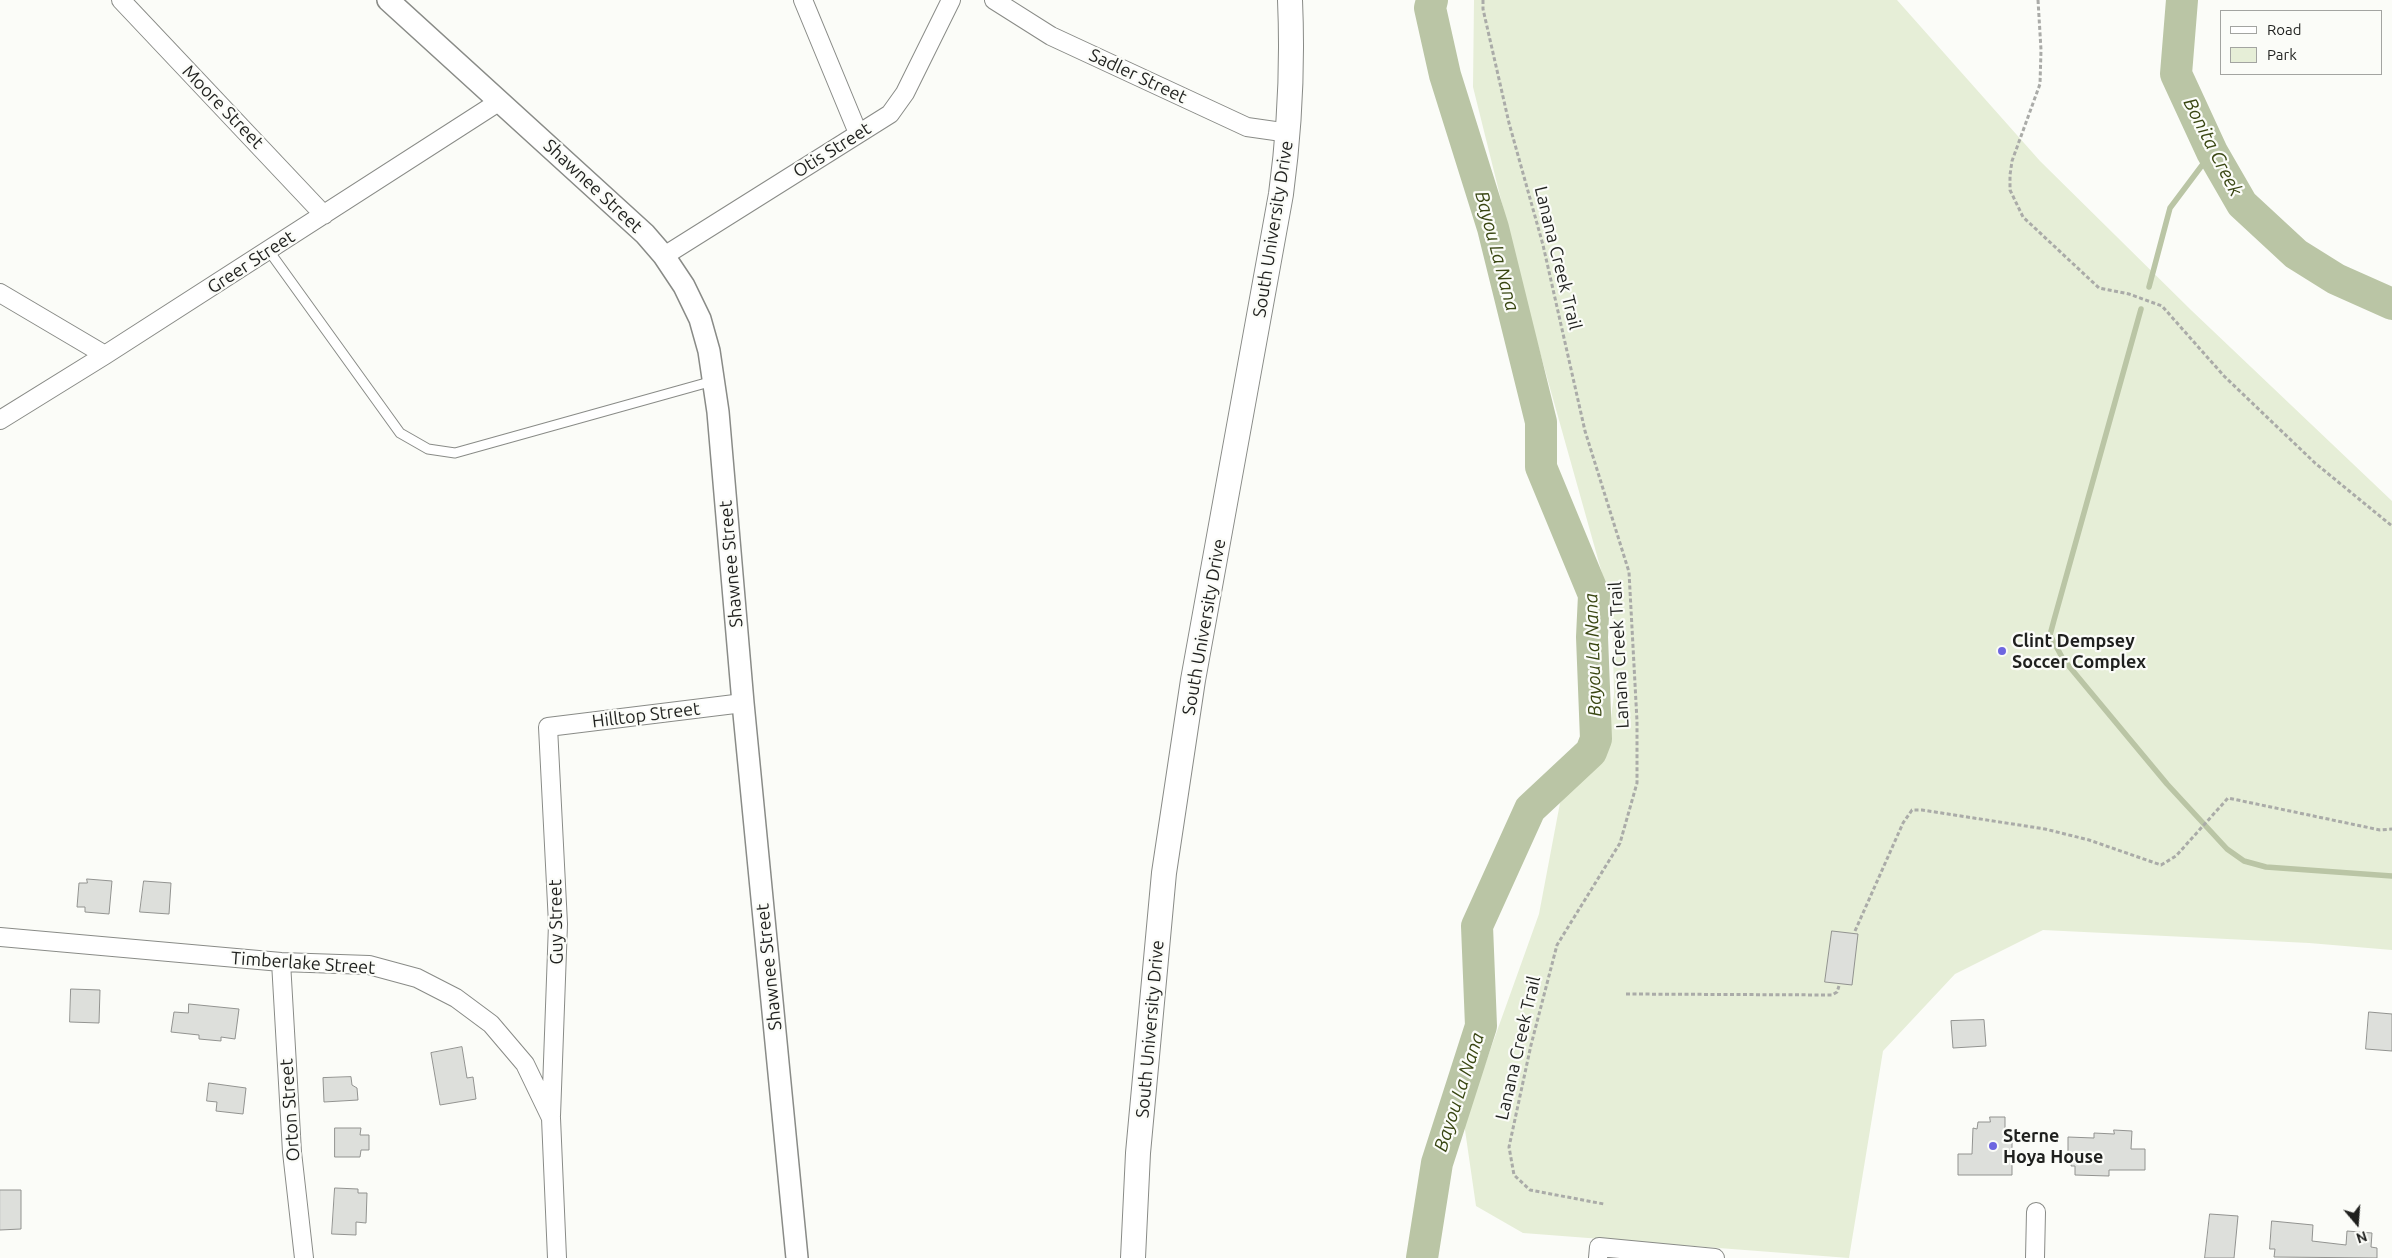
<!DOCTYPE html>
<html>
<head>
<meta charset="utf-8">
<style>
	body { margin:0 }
	#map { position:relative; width:2392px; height:1258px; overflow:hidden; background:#fbfcf8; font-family:Ubuntu,sans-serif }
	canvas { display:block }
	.legend { position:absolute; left:2220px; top:10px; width:162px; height:65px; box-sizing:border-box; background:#fbfcf8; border:1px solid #a3a4a1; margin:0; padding:6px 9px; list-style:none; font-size:15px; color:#1f201e }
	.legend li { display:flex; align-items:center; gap:10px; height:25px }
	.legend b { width:25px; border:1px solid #a3a4a1 }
	.north { position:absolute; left:2332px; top:1198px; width:50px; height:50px; -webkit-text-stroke:4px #fbfcf8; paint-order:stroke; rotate:162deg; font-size:14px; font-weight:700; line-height:20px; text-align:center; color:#1f201e }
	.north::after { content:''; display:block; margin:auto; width:18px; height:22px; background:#1f201e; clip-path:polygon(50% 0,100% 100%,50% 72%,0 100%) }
</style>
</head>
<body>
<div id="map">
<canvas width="2392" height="1258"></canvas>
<ul class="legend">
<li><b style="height:6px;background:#fff"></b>Road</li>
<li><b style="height:14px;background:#e6eed7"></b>Park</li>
</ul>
<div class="north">N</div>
</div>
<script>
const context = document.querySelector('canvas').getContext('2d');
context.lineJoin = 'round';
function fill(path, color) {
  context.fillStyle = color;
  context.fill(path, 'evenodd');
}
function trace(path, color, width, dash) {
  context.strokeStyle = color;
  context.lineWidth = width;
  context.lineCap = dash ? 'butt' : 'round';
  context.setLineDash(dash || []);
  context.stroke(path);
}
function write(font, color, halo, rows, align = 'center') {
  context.font = font + ' Ubuntu,sans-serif';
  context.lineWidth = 4.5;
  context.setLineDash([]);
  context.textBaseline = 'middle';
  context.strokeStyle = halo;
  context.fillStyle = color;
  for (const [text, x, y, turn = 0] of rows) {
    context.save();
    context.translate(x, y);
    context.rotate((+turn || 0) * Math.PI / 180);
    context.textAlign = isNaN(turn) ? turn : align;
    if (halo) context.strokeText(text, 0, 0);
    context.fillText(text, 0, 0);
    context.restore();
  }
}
fill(new Path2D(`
	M1474,0H1897L2040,161L2191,310L2392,501V950L2309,943L2043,930L1955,974L1883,1051L1849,1258L1523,1233L1476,1206L1464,1123L1539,914L1560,803L1607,751L1614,694L1612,609L1532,324L1473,87Z`), '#e6eed7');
trace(new Path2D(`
	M2149,287L2170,208L2212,152
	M2141,309L2054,620L2050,635L2063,659L2167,784L2227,849L2244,861L2266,867L2392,876`), '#bac5a5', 5.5);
trace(new Path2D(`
	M2182,0L2176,74L2212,152L2242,204L2296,254L2336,279L2392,304
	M1422,1258L1437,1163L1481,1026L1477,926L1530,809L1591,752L1596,739L1592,637L1594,595L1541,467V422L1493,228L1445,75L1430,8L1432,0`), '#bac5a5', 32);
const building = new Path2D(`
	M87,879L112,881L109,914L85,912V907H77L79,883H87Z
	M144,881L171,883L169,914L140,912Z
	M1832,931L1858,934L1852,985L1825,982Z
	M71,989L100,990L99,1023L70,1022Z
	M189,1004L239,1009L235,1039L221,1037V1041L199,1039V1035L171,1032L174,1012L188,1013Z
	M2369,1012L2392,1014V1051L2366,1049Z
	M1984,1020L1986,1046L1953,1048L1951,1021Z
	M462,1047L467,1078L473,1077L476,1099L440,1105L431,1053Z
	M351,1077L352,1085L357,1088L358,1100L324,1102L323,1078Z
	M209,1083L246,1088L243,1114L216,1111L217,1102L207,1101Z
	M1990,1117H2005V1131H2012V1175H1958V1154H1972L1973,1128L1977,1129L1978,1122H1990Z
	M335,1128H361L360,1135H369V1150H361L360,1157H335Z
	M2114,1130L2132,1131L2131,1149H2145V1170H2109V1176L2075,1175V1166H2071L2072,1155H2068V1137L2094,1138V1133L2114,1134Z
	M335,1188L358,1189V1193H367L366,1223L356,1222V1235L332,1234Z
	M0,1190H21V1229L0,1230Z
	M2210,1214L2238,1216L2234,1258H2205Z
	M2272,1221L2313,1225L2312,1241L2346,1245L2347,1231L2372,1233L2371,1247L2377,1248V1258L2274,1257L2275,1249H2270Z`);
fill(building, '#dddfdb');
trace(building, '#929390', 1);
const service = new Path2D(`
	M269,251L400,433L428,449L455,453L713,381`);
const minor = new Path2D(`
	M121,0L324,215
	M803,0L858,133
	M994,0L1051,36L1247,127L1289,133
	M664,256L890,114L905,93L951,0
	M0,293L105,355
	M0,420L105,355L500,101
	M0,937L281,962L369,965L417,978L456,998L491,1024L525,1064L551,1118L557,1258
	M281,962L292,1152L304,1258
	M551,1116L558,924L548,727L743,703
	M1598,1258L1599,1247L1715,1258
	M2035,1258L2036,1212`);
const tertiary = new Path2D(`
	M388,0L645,234L664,256L684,286L700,319L709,351L718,412L743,703L797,1258`);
const secondary = new Path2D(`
	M1133,1258L1138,1153L1164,873L1193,680L1281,194C1290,127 1293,68 1290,0`);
trace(service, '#898b87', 11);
trace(minor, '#898b87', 20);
trace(tertiary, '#898b87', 24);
trace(secondary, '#898b87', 26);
trace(new Path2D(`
	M1483,0V9L1509,123L1543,245L1585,431L1629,572L1637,721V783L1620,843L1557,945L1531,1045L1509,1147L1514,1175L1530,1190L1604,1204
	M2038,0L2041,50L2040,84L2012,161L2010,175V190L2023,217L2099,288L2129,294L2162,306L2224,376L2315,463L2392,526
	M1855,931L1903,823L1912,810H1922L2045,829L2089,840L2161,865L2176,856L2228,798L2380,830L2392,829
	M1626,994L1832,995L1837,992L1839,986`), '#aaaba8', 3, [4, 2.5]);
trace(service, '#fff', 9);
trace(minor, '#fff', 18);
trace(tertiary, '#fff', 21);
trace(secondary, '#fff', 24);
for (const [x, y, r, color] of [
	[2002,651,5,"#6e66e0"],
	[1993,1146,5,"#6e66e0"]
]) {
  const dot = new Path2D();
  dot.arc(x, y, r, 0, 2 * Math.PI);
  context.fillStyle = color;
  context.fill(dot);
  trace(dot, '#fbfcf8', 2);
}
write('18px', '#1f201e', '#fbfcf8', [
	["Sadler Street",1138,76,25],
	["Moore Street",223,107,46],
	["Otis Street",832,150,-32],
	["Shawnee Street",593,186,43],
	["South University Drive",1273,229,-81],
	["Lanana Creek Trail",1558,258,76],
	["Greer Street",251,262,-33],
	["Shawnee Street",731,564,-95],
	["South University Drive",1204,627,-80],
	["Lanana Creek Trail",1619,655,-93],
	["Hilltop Street",646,715,-7],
	["Guy Street",556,922,-91],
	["Timberlake Street",303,963,4],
	["Shawnee Street",769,967,-96],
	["South University Drive",1150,1029,-85],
	["Lanana Creek Trail",1518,1048,-77],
	["Orton Street",290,1110,-94]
]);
write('bold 18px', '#1f201e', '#fbfcf8', [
	["Clint Dempsey",2012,641],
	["Soccer Complex",2012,662],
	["Sterne",2003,1136],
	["Hoya House",2003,1157]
], 'left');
write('italic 19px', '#394612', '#fbfcf8', [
	["Bonita Creek",2213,147,63],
	["Bayou La Nana",1497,251,75],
	["Bayou La Nana",1593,655,-92],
	["Bayou La Nana",1459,1092,-72]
]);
</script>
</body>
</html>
